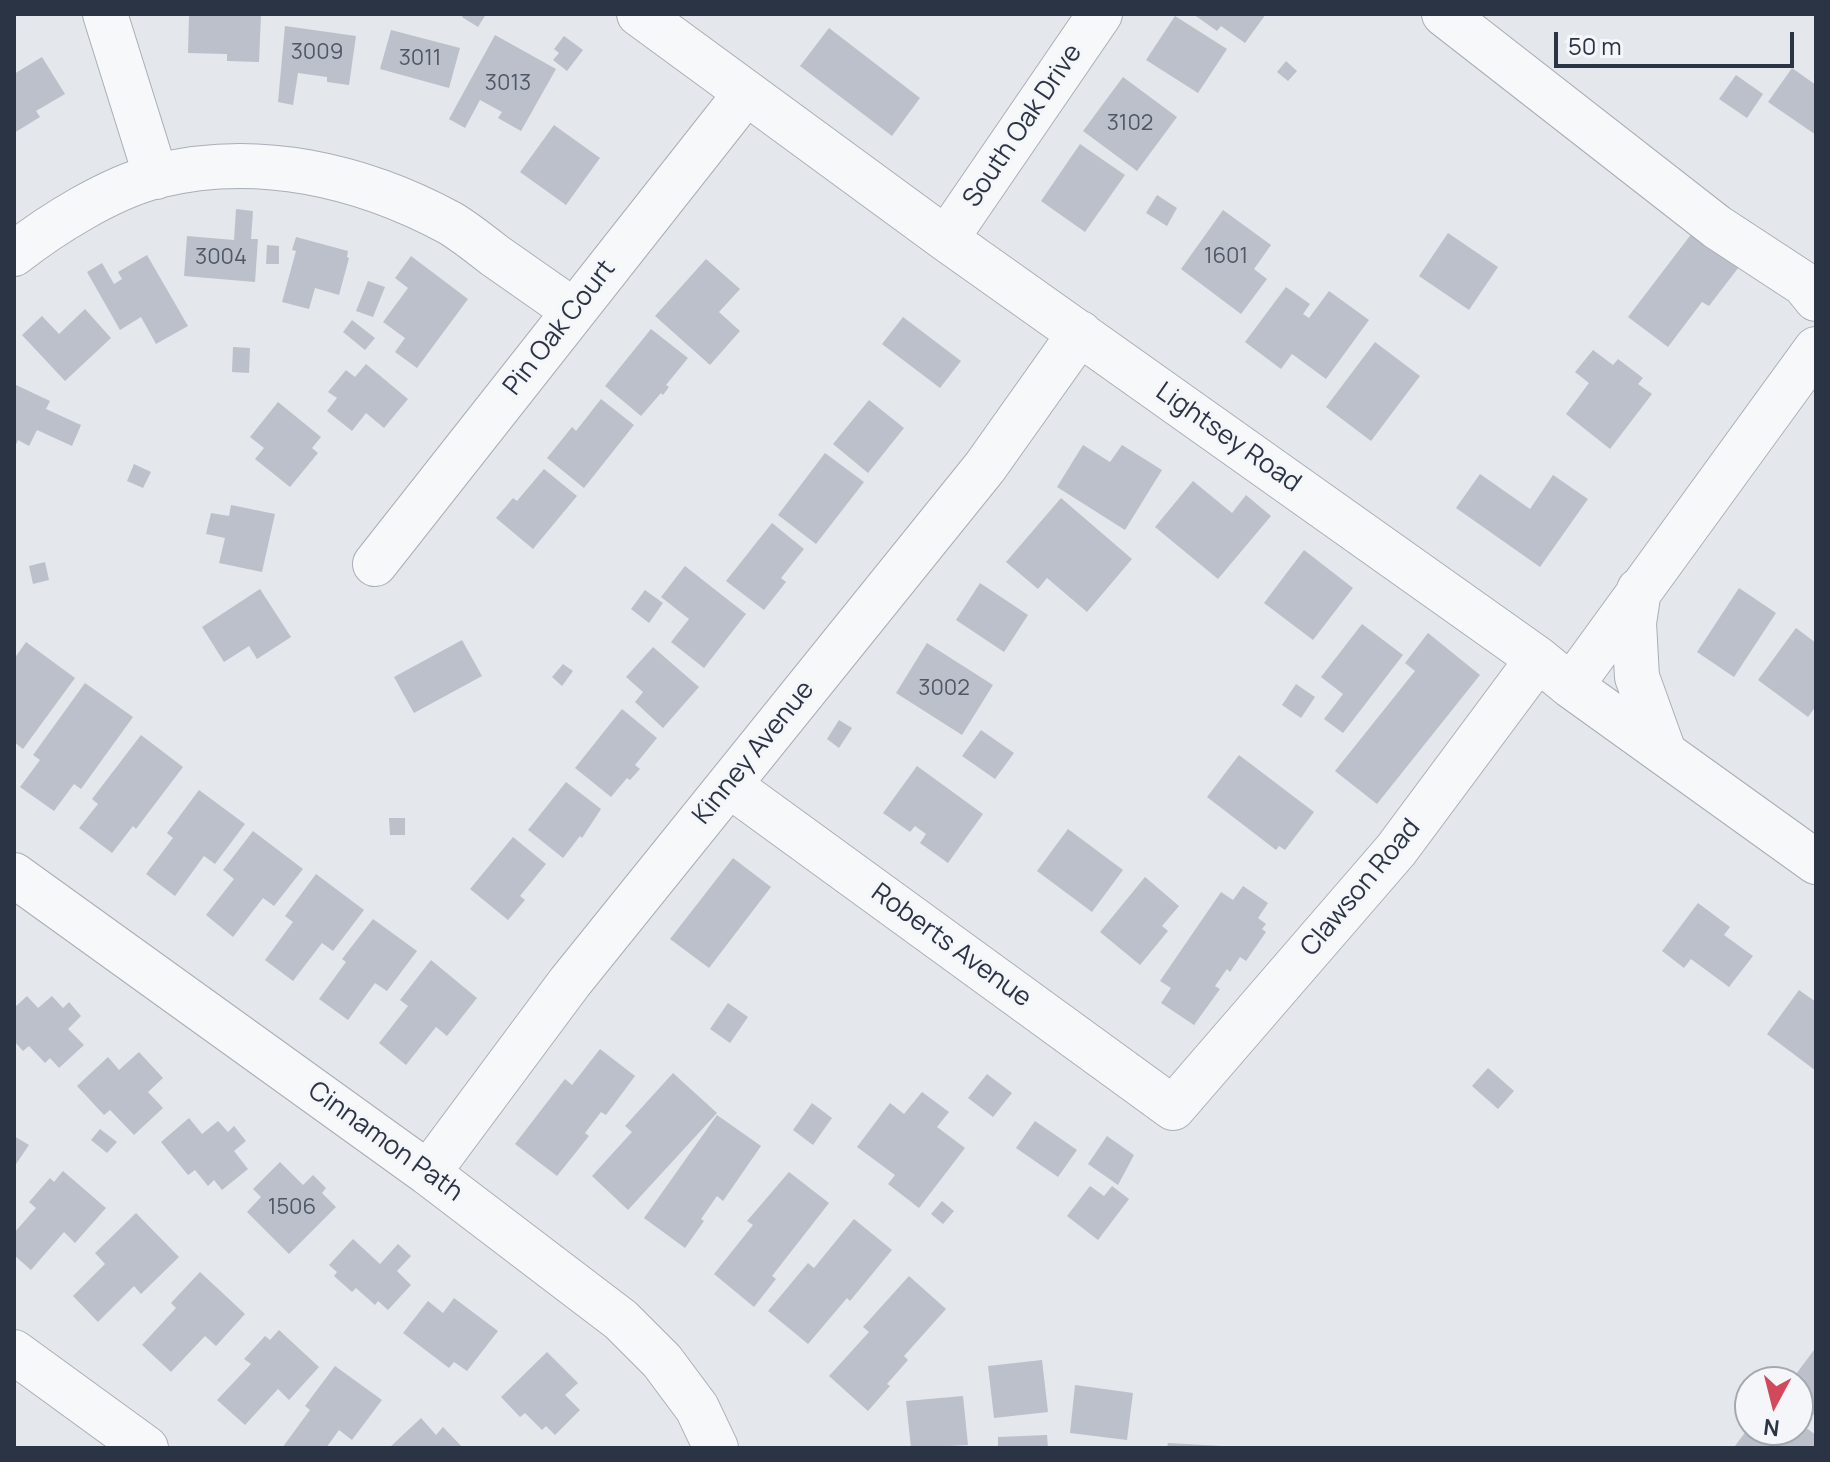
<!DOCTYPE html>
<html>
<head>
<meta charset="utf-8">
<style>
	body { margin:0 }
	#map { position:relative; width:1830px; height:1462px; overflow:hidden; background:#e4e7ec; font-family:Manrope,sans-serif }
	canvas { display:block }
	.frame { position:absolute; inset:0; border:16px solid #2b3445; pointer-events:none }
	.north { position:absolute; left:1734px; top:1366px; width:80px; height:80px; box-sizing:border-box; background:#f4f6f9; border:2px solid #a4a8b1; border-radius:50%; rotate:187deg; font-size:22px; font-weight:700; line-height:32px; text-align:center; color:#2b3445 }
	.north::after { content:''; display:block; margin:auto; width:28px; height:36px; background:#d1495b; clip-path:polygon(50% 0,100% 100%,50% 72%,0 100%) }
	.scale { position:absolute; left:1554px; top:32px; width:240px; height:36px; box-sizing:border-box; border:4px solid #2b3445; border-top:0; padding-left:10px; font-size:24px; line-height:28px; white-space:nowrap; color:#2b3445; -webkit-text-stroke:6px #f4f6f9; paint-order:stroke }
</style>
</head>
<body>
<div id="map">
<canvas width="1830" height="1462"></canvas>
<div class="frame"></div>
<div class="north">N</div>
<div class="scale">50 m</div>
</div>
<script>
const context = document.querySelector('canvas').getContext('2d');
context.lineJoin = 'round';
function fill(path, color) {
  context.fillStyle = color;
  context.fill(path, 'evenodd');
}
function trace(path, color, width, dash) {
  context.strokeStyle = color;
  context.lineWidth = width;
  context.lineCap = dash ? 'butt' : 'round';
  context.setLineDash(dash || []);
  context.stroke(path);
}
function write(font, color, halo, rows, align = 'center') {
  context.font = font + ' Manrope,sans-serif';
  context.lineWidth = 6;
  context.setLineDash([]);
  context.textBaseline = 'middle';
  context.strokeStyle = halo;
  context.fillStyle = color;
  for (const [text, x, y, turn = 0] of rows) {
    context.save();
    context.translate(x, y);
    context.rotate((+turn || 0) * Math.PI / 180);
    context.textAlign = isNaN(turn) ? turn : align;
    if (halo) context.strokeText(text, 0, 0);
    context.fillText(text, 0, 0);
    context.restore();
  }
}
fill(new Path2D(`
	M189,14H261L259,62L227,61V54L188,53Z
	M464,14H486L478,27L462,17Z
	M1193,14H1266L1245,43L1221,26L1217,31Z
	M1175,16L1227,49L1198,93L1146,60Z
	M285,26L356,36L349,85L327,82V77L298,73L293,105L278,102Z
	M829,28L920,98L892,136L800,66Z
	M391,30L460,48L449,88L380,69Z
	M495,35L556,69L521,131L498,118L502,112L480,100L465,128L449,119Z
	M564,36L583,50L567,71L553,60L559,53L554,49Z
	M42,57L65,94L36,111L40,117L14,133V74Z
	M1286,61L1297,71L1288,81L1277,72Z
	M1792,68L1816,85V135L1768,102Z
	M1736,75L1763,94L1747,118L1719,99Z
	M1123,77L1177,117L1137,171L1083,131Z
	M554,125L600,158L566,205L520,172Z
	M1080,144L1125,175L1085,232L1041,201Z
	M1157,195L1177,208L1167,226L1146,213Z
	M236,209L253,211L251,239H258L255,282L184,276L187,236L234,240Z
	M1223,210L1271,245L1254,269L1267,279L1241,314L1181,269Z
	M1699,224L1745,259L1709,306L1702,302L1668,347L1628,317Z
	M1448,233L1498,267L1469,310L1419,276Z
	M296,237L348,251L347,257L349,258L339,295L315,288L309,309L282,302L296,251L292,250Z
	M267,245L279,246V264H266Z
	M147,255L188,326L156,344L141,317L120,330L87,272L102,263L114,284L122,279L118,272Z
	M411,256L468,299L417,368L395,352L405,338L383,322L408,288L395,278Z
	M706,259L740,289L719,312L740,331L710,365L655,316Z
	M368,281L385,287L373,317L356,311Z
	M1286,287L1310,304L1303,314L1309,318L1329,291L1369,320L1326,379L1292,354L1281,369L1245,342Z
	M85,309L111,338L65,381L22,335L42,316L59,334Z
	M903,317L961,361L940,388L882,344Z
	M352,320L375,338L365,350L343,332Z
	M651,329L688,358L666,385L669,387L663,395L661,393L641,416L605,386Z
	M1375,342L1420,376L1371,441L1326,407Z
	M233,347L250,348L249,373L232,372Z
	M1593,350L1613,365L1618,359L1643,378L1638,384L1652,394L1610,449L1566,414L1589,383L1575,372Z
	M366,364L408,399L384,428L366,413L352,431L327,411L337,398L328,392L346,370L355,377Z
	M14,384L50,401L46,409L81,425L72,446L37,430L29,446L18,440L14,449Z
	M601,399L634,425L584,488L547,458L572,427L576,431Z
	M869,400L904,428L868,473L833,444Z
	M278,402L321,437L312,448L318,453L290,487L255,459L264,448L250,437Z
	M1083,445L1110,462L1122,445L1162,470L1125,530L1057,487Z
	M825,453L864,482L816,544L778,515Z
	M134,464L151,472L143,488L127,481Z
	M544,469L577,496L533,549L496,518L513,498L517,501Z
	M1480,474L1530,509L1553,475L1588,499L1540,567L1456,508Z
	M1193,481L1232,513L1246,495L1271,516L1218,579L1155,527Z
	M1061,498L1132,559L1087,612L1047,578L1038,589L1006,562Z
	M231,505L275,514L262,572L219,563L225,538L206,534L211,513L229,516Z
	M772,523L804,549L781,578L786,582L764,610L726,581Z
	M1304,550L1353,588L1313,640L1264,603Z
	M45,562L49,580L33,584L29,566Z
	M685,566L746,614L704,668L671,642L689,619L661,597Z
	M980,583L1028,615L1004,652L956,620Z
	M1739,588L1776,613L1734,677L1697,652Z
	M260,589L291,637L257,659L249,646L224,662L202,627Z
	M645,590L663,603L649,623L631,609Z
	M1362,624L1403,655L1343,733L1324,719L1343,694L1321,677Z
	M1796,628L1816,643V706L1808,717L1758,680Z
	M1428,633L1480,675L1377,804L1335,771L1415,671L1405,663Z
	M462,640L482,676L414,713L394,677Z
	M26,642L75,678L23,749L14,742V659Z
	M927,643L993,685L962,735L896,693Z
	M653,647L699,687L663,728L635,702L643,692L626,677Z
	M563,664L573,671L562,686L552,677Z
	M85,683L133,717L81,789L74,784L54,811L20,787L40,760L33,755Z
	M1296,684L1315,697L1301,718L1282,705Z
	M622,709L657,738L635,765L640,769L630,780L627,778L611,797L575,768Z
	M839,720L852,728L839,748L827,739Z
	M981,730L1014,753L995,779L962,756Z
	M141,735L183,767L136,829L133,826L112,853L79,828L98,804L92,799Z
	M1239,755L1314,812L1285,850L1279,846L1276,850L1207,797Z
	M917,766L983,814L948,863L920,843L926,834L915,826L910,832L883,813Z
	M566,782L601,809L582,838L580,836L563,858L528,830Z
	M199,790L245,824L215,864L204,856L175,896L146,874L173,838L167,833Z
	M389,818H405V835H390Z
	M1068,829L1123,870L1092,912L1037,871Z
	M253,831L303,869L274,906L263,898L233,937L206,915L234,879L223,870Z
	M513,837L546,864L520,896L525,900L508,920L470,889Z
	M733,858L771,887L709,968L670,939Z
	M316,874L364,910L333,951L322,943L293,981L265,960L293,922L285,916Z
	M1145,877L1179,906L1162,926L1168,931L1140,965L1100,932Z
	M1243,886L1268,903L1258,918L1266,924L1262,929L1266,932L1246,961L1240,957L1230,972L1227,969L1215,986L1220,989L1194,1025L1161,1003L1171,988L1160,981L1221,892L1233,900Z
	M1698,903L1730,927L1724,935L1753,956L1729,987L1691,959L1684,968L1662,951Z
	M373,919L417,951L387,991L375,983L348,1020L319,999L346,962L342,959Z
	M431,960L477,998L447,1036L436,1027L406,1065L379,1043L408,1006L400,1000Z
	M1799,990L1816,1002V1071L1767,1034Z
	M27,996L38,1008L52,996L63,1008L69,1002L81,1016L68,1029L84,1045L59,1068L50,1058L45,1063L29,1046L23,1051L14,1041V1008Z
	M728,1003L748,1017L730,1043L710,1029Z
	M600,1049L635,1076L606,1115L601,1112L585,1133L589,1136L557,1176L515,1144L565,1079L572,1085Z
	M139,1052L163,1078L148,1092L163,1108L134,1135L110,1110L104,1115L77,1086L108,1057L119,1070Z
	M1488,1068L1514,1091L1498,1109L1472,1086Z
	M673,1073L717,1113L628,1210L592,1176L632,1132L625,1126Z
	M987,1074L1012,1093L993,1117L968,1098Z
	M922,1092L949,1112L937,1127L965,1148L919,1208L888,1184L895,1175L857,1147L890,1103L904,1114Z
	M812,1103L832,1118L813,1145L793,1130Z
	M717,1115L761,1146L723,1201L717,1196L701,1219L704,1221L685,1248L644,1218Z
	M189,1118L202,1134L218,1121L228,1132L234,1126L246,1141L234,1151L248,1169L222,1190L214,1180L208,1186L195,1170L188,1175L161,1142Z
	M1035,1121L1077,1150L1058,1177L1016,1148Z
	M100,1129L117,1142L107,1153L91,1140Z
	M14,1136L29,1145L14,1167Z
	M1107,1136L1134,1155L1118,1185L1088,1164Z
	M280,1162L303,1185L313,1175L326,1188L322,1193L336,1207L289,1254L247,1212L261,1197L253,1189Z
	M63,1171L106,1208L75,1243L64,1232L31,1270L14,1255V1233L36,1208L29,1202L50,1178L54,1182Z
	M789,1172L829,1203L772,1276L776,1279L754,1307L714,1274L753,1225L747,1221Z
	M1090,1186L1104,1196L1112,1186L1129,1199L1098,1240L1067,1216Z
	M942,1201L954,1211L943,1224L931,1214Z
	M136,1213L179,1257L141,1294L134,1286L98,1322L73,1296L105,1264L95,1253Z
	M854,1219L892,1250L850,1301L847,1298L808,1344L768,1311L808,1263L814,1268Z
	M353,1239L380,1264L398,1244L411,1256L397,1271L411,1285L388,1310L378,1301L375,1305L356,1288L352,1292L334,1276L337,1272L329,1265Z
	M200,1272L245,1314L216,1346L205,1336L171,1372L142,1345L176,1308L171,1303Z
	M909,1276L946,1309L904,1356L908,1360L887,1384L890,1386L868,1411L829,1376L869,1332L863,1327Z
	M454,1298L498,1331L467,1371L454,1362L449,1368L403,1333L428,1301L443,1313Z
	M279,1330L319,1367L289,1400L278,1389L245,1425L217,1400L251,1364L244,1359L265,1336L270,1340Z
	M1814,1350L1816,1352V1417L1811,1413L1808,1416L1798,1409V1382H1790Z
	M547,1352L578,1383L565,1395L580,1410L555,1435L546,1426L542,1430L525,1413L520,1417L501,1397Z
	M1042,1360L1048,1412L994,1418L988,1366Z
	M335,1366L382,1400L352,1440L339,1430L326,1448H282L310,1410L305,1406Z
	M1075,1385L1133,1393L1127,1440L1070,1433Z
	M963,1396L968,1445L911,1448L906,1401Z
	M421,1418L436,1435L443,1427L463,1448H389Z
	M1798,1422L1816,1435V1448H1779L1775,1445L1773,1448H1738L1735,1446L1750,1426V1430H1798Z
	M1047,1435L1048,1448H998V1437Z
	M1168,1443L1222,1446V1448H1167Z`), '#bbc0ca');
const minor = new Path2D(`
	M105,14L156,177
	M639,14L946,239L1538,659L1571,686L1816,862
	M1444,14L1717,227L1804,284L1816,299
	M946,239L1100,14
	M14,254C52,224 110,188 157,176C257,151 361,175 450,223C465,232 480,244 494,255C521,274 547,292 574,311
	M375,564L746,93
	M1639,590L1634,623L1637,677L1664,752
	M1571,686L1816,349
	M729,785L1173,1108L1396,850L1538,659
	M14,875L428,1173L621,1320L662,1361L697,1408L716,1448
	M428,1173L570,982L985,467L1080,333
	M14,1352L146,1448`);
trace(minor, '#a9aeb7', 46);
trace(minor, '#f7f8fa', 44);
write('22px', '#4f5766', null, [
	["3009",317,53],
	["3011",420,59],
	["3013",508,84],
	["3102",1130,124],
	["1601",1226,257],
	["3004",221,258],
	["3002",944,689],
	["1506",292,1208]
]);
write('26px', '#2b3445', '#f4f6f9', [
	["South Oak Drive",1023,126,-56],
	["Pin Oak Court",560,328,-52],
	["Lightsey Road",1228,438,35],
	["Kinney Avenue",754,753,-51],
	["Clawson Road",1361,888,-50],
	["Roberts Avenue",951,946,36],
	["Cinnamon Path",385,1142,36]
]);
</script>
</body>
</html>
